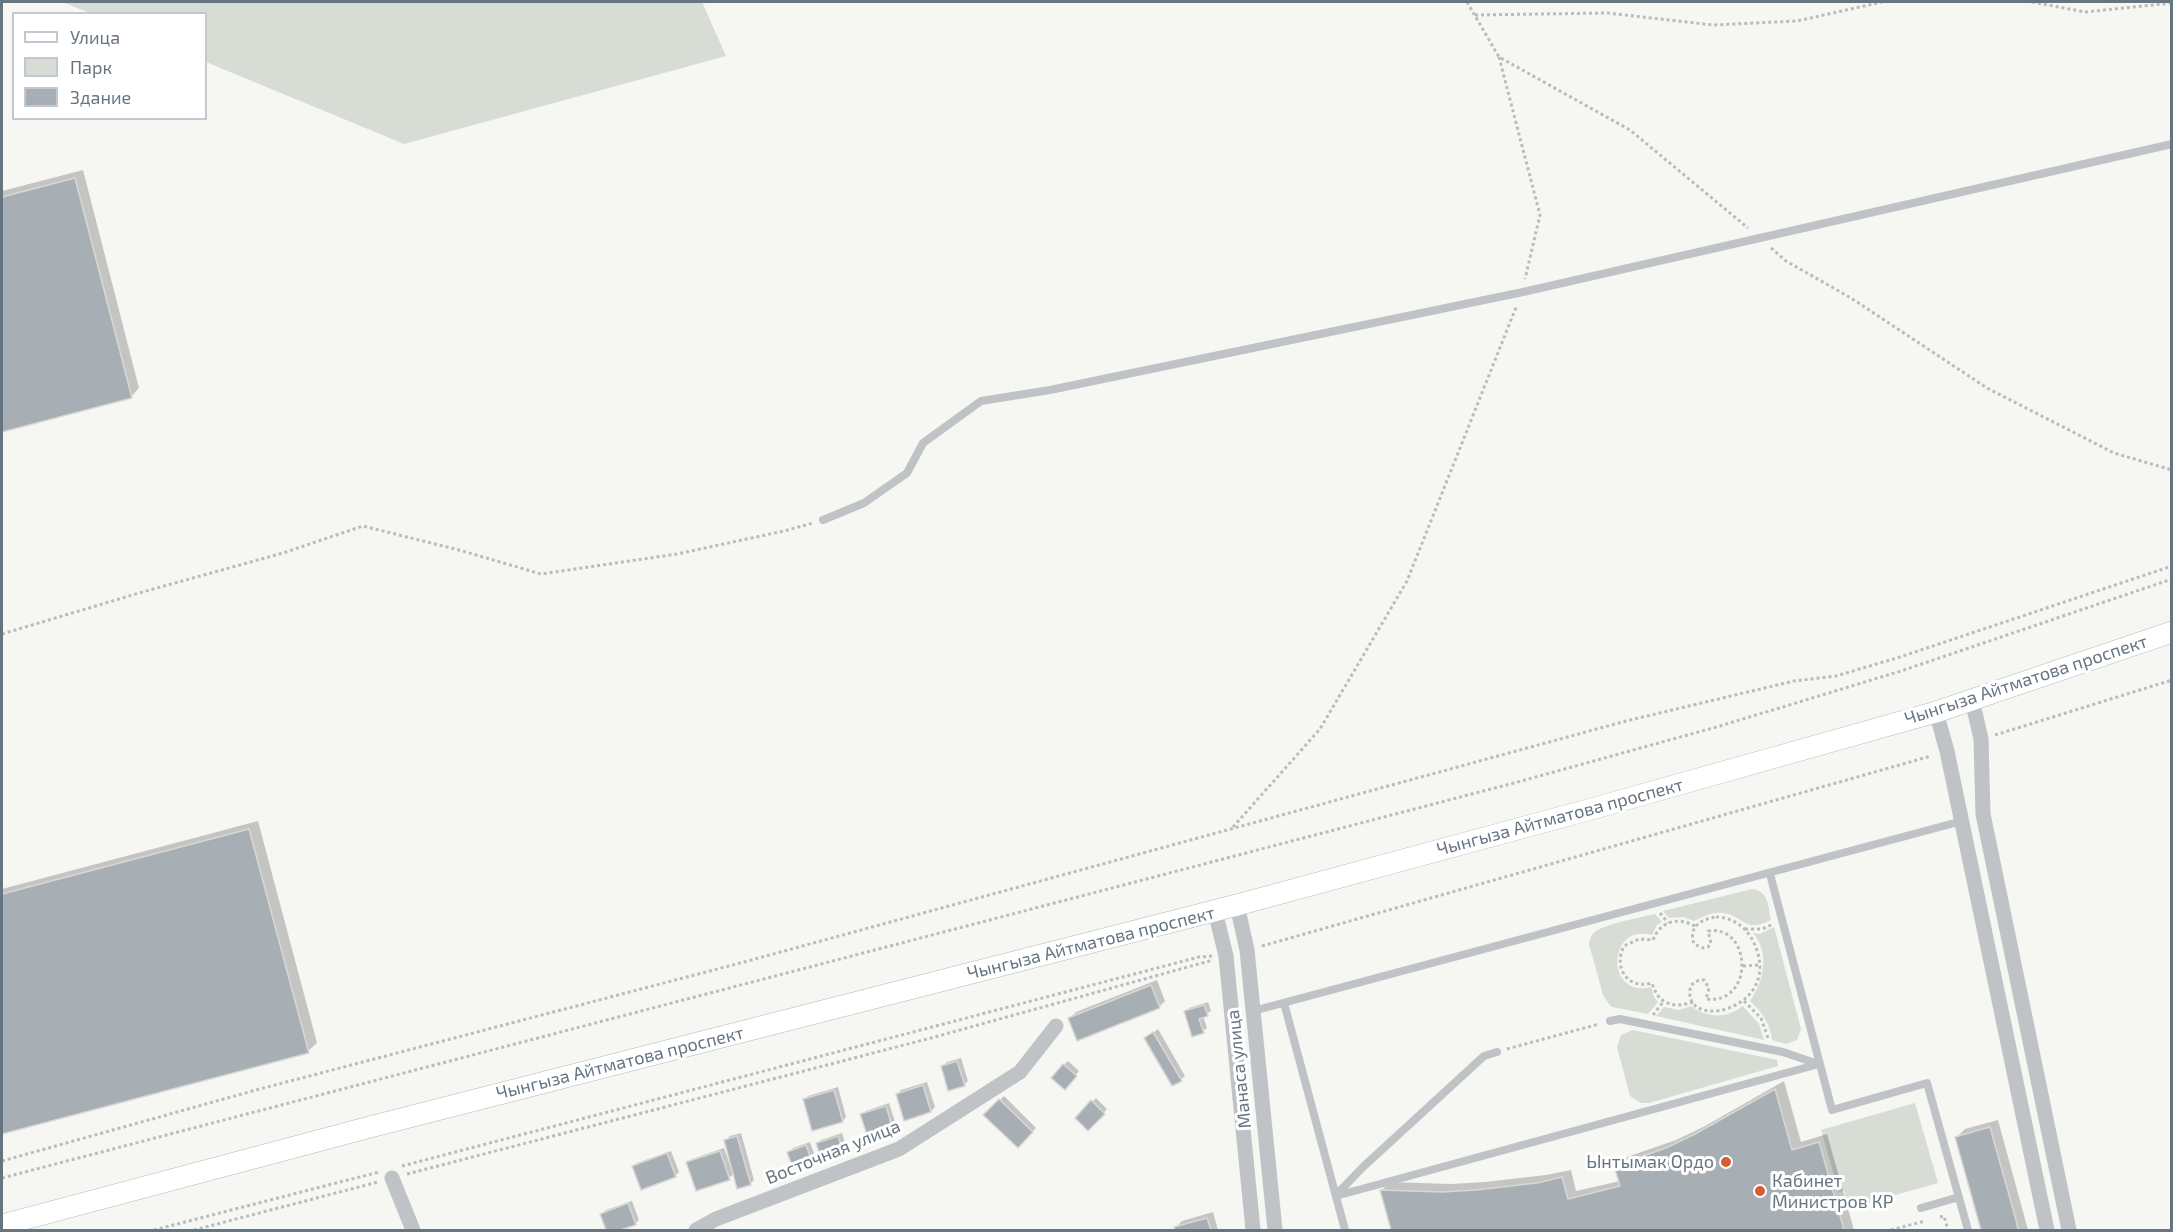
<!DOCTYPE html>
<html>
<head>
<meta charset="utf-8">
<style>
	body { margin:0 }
	#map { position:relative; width:2173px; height:1232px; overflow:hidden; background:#f6f6f3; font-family:"Exo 2",sans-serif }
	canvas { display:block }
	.frame { position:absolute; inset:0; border:3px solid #677581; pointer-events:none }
	.legend { position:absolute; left:12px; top:12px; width:195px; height:108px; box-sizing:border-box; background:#fff; border:2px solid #c2c8cd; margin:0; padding:8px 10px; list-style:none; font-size:18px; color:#677581 }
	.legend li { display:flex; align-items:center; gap:12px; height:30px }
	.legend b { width:30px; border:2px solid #c2c8cd }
</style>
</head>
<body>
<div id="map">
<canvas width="2173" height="1232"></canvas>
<div class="frame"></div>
<ul class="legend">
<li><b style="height:8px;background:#fff"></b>Улица</li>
<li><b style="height:16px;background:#d7dcd4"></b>Парк</li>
<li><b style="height:16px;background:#a8afb4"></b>Здание</li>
</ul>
</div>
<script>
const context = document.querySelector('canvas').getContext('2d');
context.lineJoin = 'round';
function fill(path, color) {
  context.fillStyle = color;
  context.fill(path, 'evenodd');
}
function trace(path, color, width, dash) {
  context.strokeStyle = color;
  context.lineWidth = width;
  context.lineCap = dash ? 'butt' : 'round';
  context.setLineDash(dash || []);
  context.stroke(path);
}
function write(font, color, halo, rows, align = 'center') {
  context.font = font + ' "Exo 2",sans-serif';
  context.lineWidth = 6;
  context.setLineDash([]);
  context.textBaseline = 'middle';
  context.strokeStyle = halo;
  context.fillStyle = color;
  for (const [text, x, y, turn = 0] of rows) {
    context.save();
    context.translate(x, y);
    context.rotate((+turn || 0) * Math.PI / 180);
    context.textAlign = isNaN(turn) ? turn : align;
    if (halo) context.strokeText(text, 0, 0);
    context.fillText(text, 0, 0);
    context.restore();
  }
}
fill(new Path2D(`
	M62,2H702L726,56L404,144L206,62V14L90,13Z
	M1752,889C1769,891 1768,906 1771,920C1744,934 1744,915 1722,913C1712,912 1703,917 1694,921L1683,917L1669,918L1663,911Z
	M1655,914L1662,922L1657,925L1652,935C1606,923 1606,999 1651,987L1654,997L1658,1002L1648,1014L1612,1007L1609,1004L1603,995L1589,944C1590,939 1591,935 1595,932C1604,924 1642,917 1655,914Z
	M1774,927L1801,1029L1797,1040L1786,1044L1772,1040C1770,1023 1762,1012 1750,1001C1764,981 1770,953 1753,933L1760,934Z
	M1691,1006C1707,1018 1727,1019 1743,1006L1759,1024L1764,1040L1656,1016L1664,1007L1679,1010Z
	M1633,1030L1777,1060L1778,1066L1649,1103H1641L1630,1096L1617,1047L1621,1035Z
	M1915,1103L1938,1183L1849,1208L1844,1191L1839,1192L1821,1130Z`), '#d7dcd4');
fill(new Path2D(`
	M83,170L139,388L131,397L2,430V191Z
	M258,821L317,1043L308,1051L2,1133V889Z
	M1157,980L1165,1001L1159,1007L1070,1018L1076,1012Z
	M1208,1002L1211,1011L1203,1016L1207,1028L1203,1031L1186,1012L1189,1008Z
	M1158,1029L1185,1076L1181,1079L1146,1038Z
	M961,1058L968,1081L964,1085L943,1066L947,1062Z
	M1068,1061L1079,1071L1068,1084L1064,1065Z
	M1784,1081L1801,1142L1827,1134L1854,1230H1392L1382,1190L1390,1182L1451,1184L1485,1182L1546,1175L1571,1170L1576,1191L1620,1181L1616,1166L1624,1158L1676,1140L1705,1126Z
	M927,1082L935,1107L931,1111L905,1119L897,1094L901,1090Z
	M838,1087L846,1117L843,1121L804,1100L808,1096Z
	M1004,1096L1036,1128L1018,1146L986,1115Z
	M1096,1098L1107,1109L1088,1129L1077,1118Z
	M889,1103L897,1128L893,1132L862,1114L866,1111Z
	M1998,1120L2028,1230H1982L1957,1137L1965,1129Z
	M741,1133L754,1180L750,1184L735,1173L729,1178L688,1162L692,1159L724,1148L731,1168L733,1167L726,1140L730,1136Z
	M842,1133L847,1149L844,1153L823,1160L818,1144L821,1140Z
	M810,1142L816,1159L812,1163L789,1152L793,1148Z
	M671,1151L679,1172L675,1176L633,1167L637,1163Z
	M632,1201L639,1220L635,1224L616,1230H608L602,1214L606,1210Z
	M1213,1212L1218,1230H1177L1176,1227L1182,1221Z`), '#0003');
const building = new Path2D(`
	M75,178L132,398L2,432V197Z
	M249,829L309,1053L2,1134V894Z
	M1151,985L1160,1008L1077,1041L1068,1018Z
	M1204,1005L1208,1016L1199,1019L1204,1033L1192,1037L1184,1011Z
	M1153,1032L1182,1081L1172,1086L1144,1038Z
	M957,1061L965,1086L948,1091L941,1066Z
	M1063,1064L1077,1076L1065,1090L1051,1078Z
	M923,1085L931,1112L904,1121L896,1094Z
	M1775,1089L1792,1150L1819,1142L1844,1230H1391L1380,1190L1442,1192L1476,1190L1537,1183L1562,1177L1568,1199L1620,1186L1614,1166L1666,1148L1695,1134Z
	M834,1090L843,1122L812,1131L803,1099Z
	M999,1099L1033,1132L1018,1148L983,1115Z
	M1091,1100L1105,1114L1088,1131L1075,1118Z
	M886,1106L894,1133L869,1141L860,1114Z
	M1990,1127L2016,1220L2018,1230H1981L1955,1137Z
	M737,1136L751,1185L737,1189L724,1140Z
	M838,1136L844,1154L822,1161L816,1143Z
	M806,1145L813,1165L794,1171L787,1152Z
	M720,1151L730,1180L696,1191L686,1162Z
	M667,1153L676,1177L641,1190L632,1166Z
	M628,1203L636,1225L620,1230H606L600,1214Z
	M1207,1218L1211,1230H1175L1174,1227Z`);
fill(building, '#a8afb4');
trace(building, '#d7d7d5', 1.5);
const secondary = new Path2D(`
	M2,1225L370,1127L1237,905L1595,808L1936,712L2172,632`);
trace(secondary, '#b4b8bc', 22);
trace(new Path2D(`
	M1467,2L1499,57L1630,130L1748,228
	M2032,2L2085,12L2172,3
	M1475,15L1607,13L1713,25L1797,21L1882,2
	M1499,57L1540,215L1525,279
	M1771,248L1786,261L1851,298L1987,388L2114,453L2172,470
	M2,634L139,593L283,553L363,526L459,550L541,574L677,554L784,531L813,523
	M1995,735L2172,680
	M1233,827L1320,729L1407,581L1517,305
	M1660,913L1668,923
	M1716,917C1732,917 1746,927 1753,941C1788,1011 1677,1034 1691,985L1699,980H1704L1709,988L1706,999C1755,1005 1752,924 1708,931L1711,943L1708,947L1703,948L1694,944C1688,927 1701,919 1716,917Z
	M1745,929H1762L1771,925
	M1262,946L1931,756
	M1743,966L1759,965
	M1744,1001L1761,1018L1768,1038
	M1693,1002C1673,1009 1658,1004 1652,983C1627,990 1613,967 1624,946L1639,939L1653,940C1660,922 1677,916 1695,926
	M1653,1015L1663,1002
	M1507,1049L1599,1024
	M2,1161L256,1090L744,962L1626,721L1794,681L1836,676L1900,657L2172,566
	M402,1166L1199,957L1212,956
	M407,1174L931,1038L1213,960
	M2,1178L1514,783L1720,726L1901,671L2172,579
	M1940,1217L1944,1216L1948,1230
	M154,1230L379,1172
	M194,1230L378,1182
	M1891,1230L1925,1221`), '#b9bcbe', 3, [3, 3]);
trace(new Path2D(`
	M823,520L864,503L907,473L923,443L981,401L1050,390L1523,292L2172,144
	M1770,874L1832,1110L1927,1083L1968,1230
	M1284,1003L1345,1230
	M1253,1011L1962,821
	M1610,1021L1620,1019L1783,1052L1818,1064
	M1337,1194L1363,1167L1484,1056L1497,1052
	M1336,1196L1819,1064
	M1921,1208L1959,1197`), '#bfc3c6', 8);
trace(new Path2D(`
	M1972,700L1981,739L1983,814L2069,1230
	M1936,712L1947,751L2047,1230
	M1237,905L1247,950L1275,1230
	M1215,911L1226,956L1253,1230
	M392,1178L413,1230
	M696,1230L716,1219L899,1149L1020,1072L1056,1026`), '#bfc3c6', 15);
trace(secondary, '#fff', 21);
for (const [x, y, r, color] of [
	[1726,1162,6,"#d55d34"],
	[1760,1191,6,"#d55d34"]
]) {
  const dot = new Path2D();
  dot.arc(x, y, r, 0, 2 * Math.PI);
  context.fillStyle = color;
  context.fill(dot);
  trace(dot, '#fff', 2);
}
write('18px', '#677581', '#fff', [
	["Чынгыза Айтматова проспект",2026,680,-18],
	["Чынгыза Айтматова проспект",1560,817,-15],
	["Чынгыза Айтматова проспект",1091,943,-14],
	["Чынгыза Айтматова проспект",620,1063,-14],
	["Манаса улица",1239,1069,-96],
	["Восточная улица",833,1152,-22]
]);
write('18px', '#677581', '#fff', [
	["Ынтымак Ордо",1714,1162],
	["Кабинет",1772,1181,"left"],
	["Министров КР",1772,1202,"left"]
], 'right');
</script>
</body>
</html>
